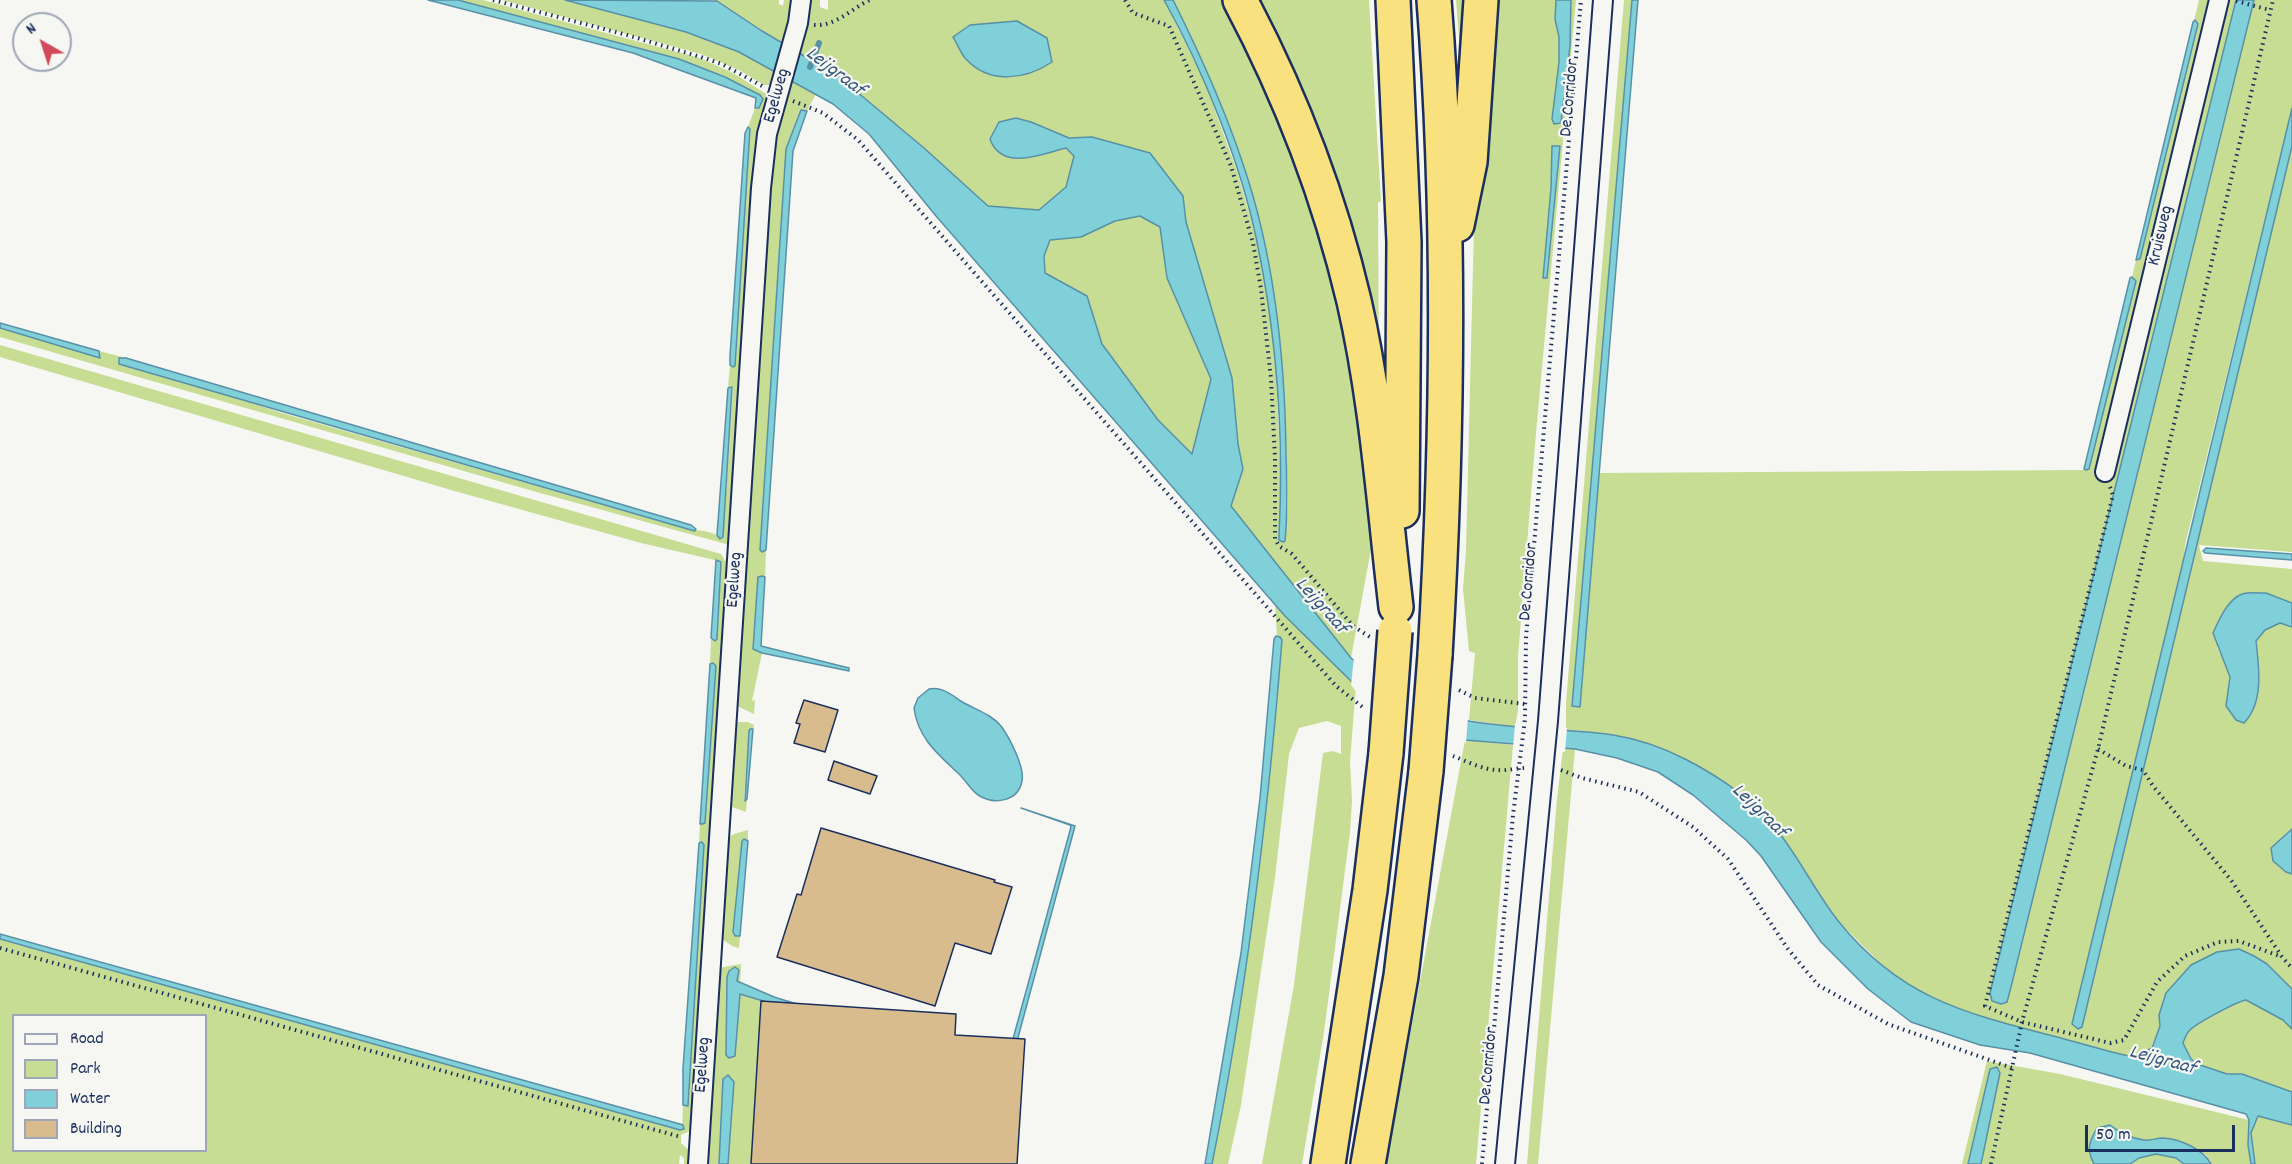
<!DOCTYPE html>
<html>
<head>
<meta charset="utf-8">
<style>
	body { margin:0 }
	#map { position:relative; width:2292px; height:1164px; overflow:hidden; background:#f6f6f2; font-family:Dekko,sans-serif }
	canvas { display:block }
	.legend { position:absolute; left:12px; top:1014px; width:195px; height:138px; box-sizing:border-box; background:#f6f6f2; border:2px solid #9ea6b7; margin:0; padding:8px 10px; list-style:none; font-size:18px; color:#1b2f5e }
	.legend li { display:flex; align-items:center; gap:12px; height:30px }
	.legend b { width:30px; border:2px solid #9ea6b7 }
	.north { position:absolute; left:12px; top:12px; width:60px; height:60px; box-sizing:border-box; background:#f6f6f2; border:2px solid #9ea6b7; border-radius:50%; rotate:321deg; font-size:16px; font-weight:700; line-height:24px; text-align:center; color:#1b2f5e }
	.north::after { content:''; display:block; margin:auto; width:21px; height:27px; background:#d1495b; clip-path:polygon(50% 0,100% 100%,50% 72%,0 100%) }
	.scale { position:absolute; left:2085px; top:1125px; width:150px; height:27px; box-sizing:border-box; border:3px solid #1b2f5e; border-top:0; padding-left:8px; font-size:18px; line-height:21px; white-space:nowrap; color:#1b2f5e; -webkit-text-stroke:4px #f6f6f2; paint-order:stroke }
</style>
</head>
<body>
<div id="map">
<canvas width="2292" height="1164"></canvas>
<ul class="legend">
<li><b style="height:8px;background:#f6f6f2"></b>Road</li>
<li><b style="height:16px;background:#c6dd93"></b>Park</li>
<li><b style="height:16px;background:#80d0da"></b>Water</li>
<li><b style="height:16px;background:#d9bc8d"></b>Building</li>
</ul>
<div class="north">N</div>
<div class="scale">50 m</div>
</div>
<script>
const context = document.querySelector('canvas').getContext('2d');
context.lineJoin = 'round';
function fill(path, color) {
  context.fillStyle = color;
  context.fill(path, 'evenodd');
}
function trace(path, color, width, dash) {
  context.strokeStyle = color;
  context.lineWidth = width;
  context.lineCap = dash ? 'butt' : 'round';
  context.setLineDash(dash || []);
  context.stroke(path);
}
function write(font, color, halo, rows, align = 'center') {
  context.font = font + ' Dekko,sans-serif';
  context.lineWidth = 4.5;
  context.setLineDash([]);
  context.textBaseline = 'middle';
  context.strokeStyle = halo;
  context.fillStyle = color;
  for (const [text, x, y, turn = 0] of rows) {
    context.save();
    context.translate(x, y);
    context.rotate((+turn || 0) * Math.PI / 180);
    context.textAlign = isNaN(turn) ? turn : align;
    if (halo) context.strokeText(text, 0, 0);
    context.fillText(text, 0, 0);
    context.restore();
  }
}
fill(new Path2D(`
	M458,0H483L700,58L733,73L768,95L733,539L726,544L533,491L0,337V328L99,358V351L126,358L118,359L282,413L691,530C700,530 712,531 721,538L723,537L733,388H728L730,365L735,366L750,130L748,127L755,108L757,109L763,99L725,77L679,59Z
	M502,0H565L686,32L739,52L776,72L773,83L769,85H764L739,70L701,54Z
	M714,0H779V4L783,6L784,0H795C790,7 785,19 789,28L783,44Z
	M807,0H820V7L828,10V0H1164L1205,83L1237,171L1257,240L1268,301L1276,370L1281,489L1279,540C1282,533 1286,525 1287,518C1290,499 1286,462 1286,441C1285,350 1273,254 1244,167C1225,109 1200,54 1173,0H1230L1337,259L1374,533L1351,658L1231,506L1243,469L1208,298L1186,222L1183,196L1092,137L1069,138L1031,122L1021,159L1067,148L1074,156L1066,187L1039,210L988,206L924,148L838,76L798,53Z
	M1246,0H1369L1381,201L1378,203L1379,391Z
	M1456,0H1471L1464,103Z
	M1488,0H1556L1555,19L1559,37V62L1552,119L1554,124L1570,46L1571,0H1576L1536,433L1518,656V710L1515,727L1469,720L1475,653L1469,651L1463,589L1466,550L1474,225ZM1560,147L1547,278L1543,277L1551,188Z
	M1624,0H1632L1573,705L1579,707L1599,473L2086,470L2136,281L2132,277L2199,0H2236L1990,993L2007,1002L2086,686L2155,394L2254,0H2292V108L2185,545L2183,566L2082,1027L2292,146V552L2199,545L2203,561L2292,569V603L2278,597L2217,647L2250,717C2258,690 2260,669 2256,641L2265,630L2280,623L2292,627V829L2285,834L2280,867L2292,874V989L2267,964L2254,956L2239,949L2217,952L2191,965L2166,993L2159,1015L2160,1026L2151,1048L2133,1057L1981,1018L1921,993L1887,970L1839,922L1777,830L1760,811L1718,778L1685,759L1651,744L1584,731H1566V703Z
	M791,81L816,94L807,111L805,110L784,174L760,550L762,552L766,550L765,577L762,576L753,648L762,653L752,701L755,700L754,714L733,704L773,137Z
	M1140,215L1160,227L1167,278L1211,379L1192,454L1158,420L1102,344L1087,296L1045,274L1044,256L1050,240L1081,237L1115,221Z
	M0,345L721,554L730,568L694,1129L681,1135V1143L693,1154V1164H684V1158L680,1155L679,1164H0V939L682,1130L683,1105L688,1106L689,1104L702,842L699,843L700,824L705,823L713,663L710,664L711,639L715,641L719,561L641,543L458,492L0,357ZM14,1016H206V1150H14Z
	M1275,604L1356,686L1350,761L1352,801L1350,832L1324,1032L1302,1164H1262L1294,985L1323,753L1333,751L1341,754V726L1327,721L1299,728L1289,754L1275,877L1241,1105L1228,1164H1212C1247,991 1268,816 1282,640L1277,636Z
	M732,722H748L754,725L753,729L749,731L744,799L745,801L747,799L746,812L726,805Z
	M1465,740L1513,745L1476,1164H1386Z
	M1563,749H1575L1538,1164H1527L1557,799Z
	M748,830V841L744,839L735,936H740L739,948L732,946L718,936L724,840L734,834Z
	M741,964L740,983L737,982L739,970L727,977L726,1055L729,1057L735,1055L739,993L982,1067L983,1164H728L734,1082L723,1079L719,1164H703L718,968Z
	M2246,1000L2283,1020L2292,1029V1092L2242,1074H2227L2197,1064L2191,1059L2183,1043C2185,1038 2186,1034 2190,1030C2197,1022 2236,1002 2246,1000Z
	M1987,1061L2060,1074L2249,1120L2248,1145L2251,1164H2211L2206,1155L2163,1138L2147,1141L2127,1136L2110,1125L2089,1154L2094,1164H1981L2000,1073L1990,1070L1968,1164H1962Z
	M2258,1115L2292,1125V1164H2255L2251,1133Z
	M2156,1154L2176,1158L2184,1164H2130L2139,1158Z`), '#c6dd93');
const water = new Path2D(`
	M428,0H458L679,59L725,77L760,95L763,99L759,108H755L756,98L633,53Z
	M565,0L717,1L762,31L838,76L924,148L988,206L1039,210L1066,187L1074,156L1066,148C1041,154 1002,172 990,139L999,122L1016,118L1031,122L1069,138L1092,137L1150,153L1183,196L1186,222L1232,378L1238,444L1243,469L1231,506L1351,658C1367,672 1384,687 1402,698C1460,733 1549,725 1613,735C1639,739 1664,748 1687,760C1720,777 1754,801 1777,830C1800,859 1816,893 1839,922C1899,996 1960,1012 2049,1035C2077,1042 2105,1051 2133,1057L2152,1048L2160,1026L2159,1015L2166,993L2191,965L2217,952L2239,949L2254,956L2267,964L2292,989V1029L2283,1020L2246,1000C2236,1002 2197,1023 2190,1030C2186,1034 2185,1038 2183,1043L2191,1059L2197,1064L2227,1074H2242L2292,1092V1125L2258,1116L2251,1133L2255,1164H2251L2248,1145L2249,1120L2246,1114L2030,1053L1980,1045L1911,1022L1868,989L1821,942L1761,856L1746,840L1693,795L1658,772L1617,758L1575,749L1465,740L1356,686L1285,616L936,216L869,134L833,104L739,52L686,32ZM1140,216L1160,227L1167,278L1211,379L1192,454L1158,420L1102,344L1087,296L1045,273L1044,256L1050,240L1081,237L1115,221Z
	M1164,0H1173C1200,54 1225,109 1244,167C1275,259 1285,358 1286,454C1287,483 1288,512 1285,541L1283,542L1279,540V536C1284,438 1277,338 1257,242C1241,163 1203,70 1164,0Z
	M1556,0H1571L1570,46L1561,123L1554,124L1552,119L1559,62V37L1555,19Z
	M1632,0H1638L1580,707L1572,706Z
	M2236,0H2254C2171,328 2093,658 2011,987L2007,1002L2001,1004L1992,1001L1990,993Z
	M2195,20L2198,24L2140,259L2136,260L2193,22Z
	M1017,21L1047,38L1052,62C1025,80 989,85 965,58C960,52 957,43 953,37L970,25Z
	M2292,108V146L2082,1027L2078,1029L2072,1024Z
	M801,110L807,111L793,151L766,550L762,552L760,550L786,149Z
	M748,127L750,129L735,366L733,367L730,365V356L745,133Z
	M1552,146H1560L1547,278H1543L1551,188Z
	M2132,277L2136,281L2089,469L2086,470L2084,469L2130,278Z
	M0,323L99,351L100,358L0,328Z
	M119,358H126L691,525L696,529L695,531L691,530L119,364Z
	M732,387L723,537L720,539L717,535L728,388Z
	M2206,548L2292,554V560L2205,553L2203,551Z
	M716,560L721,562L717,639L715,641L711,638Z
	M762,576L765,577L761,646L849,668V671L762,653L753,649L758,577Z
	M2266,593L2292,603V627L2280,623L2265,630L2256,641C2259,667 2264,703 2244,723L2236,720L2226,706L2230,677L2213,633C2219,620 2227,600 2242,594C2248,592 2259,593 2266,593Z
	M1276,636L1280,637L1282,640C1268,816 1247,991 1212,1164H1205L1241,953L1260,798L1274,639Z
	M713,663L716,666L705,823L702,824H700L710,664Z
	M929,689C944,686 953,697 966,704C977,710 992,715 1001,726C1009,737 1025,767 1022,781C1018,802 994,805 978,795C971,790 966,781 960,775C939,755 918,739 914,708L918,698Z
	M750,729H753L747,799L745,801L749,731Z
	M1021,808L1075,826L1009,1071L1005,1068L1071,827L1070,825Z
	M2292,829V874L2286,872L2273,861L2271,848Z
	M744,839L748,841L740,936H735L733,932L742,841Z
	M702,842L704,845L688,1106L683,1105V1068L699,843Z
	M0,934L680,1124L683,1125L684,1129L680,1130L0,939Z
	M735,967L739,970L737,981L774,997L986,1062L982,1067L740,994L735,1056L729,1058L726,1055L727,977L729,971Z
	M1997,1067L2000,1073L1981,1164H1968L1990,1069Z
	M728,1075L734,1082L728,1164H719L723,1079Z
	M2110,1125C2121,1133 2130,1138 2144,1140C2151,1141 2156,1138 2163,1138C2180,1139 2203,1149 2211,1164H2184L2176,1158L2156,1154L2139,1158L2130,1164H2094C2086,1149 2089,1142 2097,1128Z`);
fill(water, '#80d0da');
trace(water, '#5890a8', 1.5);
fill(new Path2D(`
	M1354,657L1388,685L1414,702L1442,712L1468,717L1466,743L1399,725L1365,703L1351,685Z
	M1515,724L1567,728L1565,752L1513,748Z`), '#f6f6f2');
trace(new Path2D(`
	M810,67L819,43`), '#5890a8', 6);
const building = new Path2D(`
	M804,700L838,710L825,752L794,743L800,724L796,723Z
	M834,761L877,776L870,794L828,780Z
	M821,828L995,880L994,882L1012,887L991,954L955,943L935,1006L777,957L797,894L801,895Z
	M761,1001L956,1014L955,1035L1025,1039L1017,1164H751Z`);
fill(building, '#d9bc8d');
trace(building, '#1b2f5e', 1.5);
const street = new Path2D(`
	M2105,472L2219,0
	M698,1164L761,188L767,134L798,23L801,0
	M1505,1164L1548,721L1603,0`);
const highway = new Path2D(`
	M1240,0C1291,96 1329,195 1354,301C1377,401 1384,505 1396,607
	M1393,0L1404,242L1402,511
	M1434,0C1451,218 1448,437 1435,655
	M1457,225L1470,162L1481,0
	M1328,1164L1370,890L1386,753
	M1368,1164L1401,976L1426,771`);
trace(street, '#1b2f5e', 22);
trace(highway, '#1b2f5e', 38);
trace(new Path2D(`
	M493,0L627,35L701,57L722,64L762,86
	M1125,0L1133,13L1169,26L1231,166L1253,243L1261,289L1271,379L1275,458V539L1279,546L1292,554L1353,626L1370,637
	M2236,1L2270,10
	M814,25C835,27 852,8 870,0
	M793,101L823,113L858,140L1336,686L1365,709
	M2110,487L2113,495L1985,1006L2022,1022L2110,1043L2124,1040L2157,982L2185,956L2218,942L2239,941L2282,957
	M1459,690L1475,698L1525,704
	M2098,749L2126,766L2143,770L2153,786L2231,880L2282,957L2292,968
	M1453,756C1466,761 1483,770 1498,770C1507,771 1517,768 1526,768
	M1561,770L1582,778L1639,792L1693,827L1728,859L1788,949L1818,985L1888,1024L2012,1068
	M0,948L681,1137
	M1482,1164L1513,815L1525,719L1526,638L1581,0
	M1991,1164L2022,1022L2098,749L2273,0`), '#1b2f5e', 4, [1.5, 4.5]);
trace(street, '#f6f6f2', 18);
trace(highway, '#fae180', 33);
const highwayBridge = new Path2D(`
	M1386,753L1395,631
	M1426,771L1435,655`);
trace(highwayBridge, '#1b2f5e', 38, []);
trace(highwayBridge, '#fae180', 33);
write('18px', '#1b2f5e', '#f6f6f2', [
	["Egelweg",778,96,-74],
	["De Corridor",1571,98,-85],
	["Kruisweg",2162,236,-77],
	["Egelweg",736,580,-86],
	["De Corridor",1530,582,-85],
	["Egelweg",704,1065,-86],
	["De Corridor",1490,1066,-85]
]);
write('italic 20px', '#34577d', '#f6f6f2', [
	["Leijgraaf",834,73,37],
	["Leijgraaf",1320,607,48],
	["Leijgraaf",1758,812,44],
	["Leijgraaf",2162,1062,15]
]);
</script>
</body>
</html>
